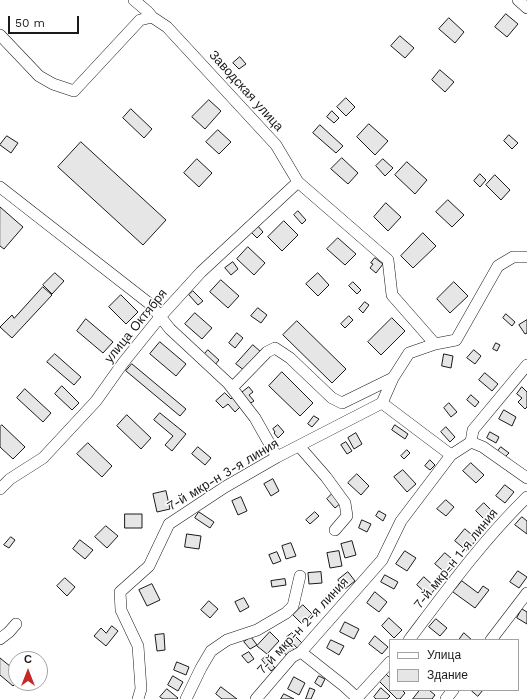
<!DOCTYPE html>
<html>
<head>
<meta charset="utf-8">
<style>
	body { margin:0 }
	#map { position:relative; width:527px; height:699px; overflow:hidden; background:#fff; font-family:"Work Sans",sans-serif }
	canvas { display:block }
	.legend { position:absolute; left:389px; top:639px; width:130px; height:52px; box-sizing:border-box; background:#fff; border:1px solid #a3a3a3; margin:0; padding:5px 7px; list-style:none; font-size:12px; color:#1a1a1a }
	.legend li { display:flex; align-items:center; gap:8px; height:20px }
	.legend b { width:20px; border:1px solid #a3a3a3 }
	.north { position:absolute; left:8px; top:651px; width:40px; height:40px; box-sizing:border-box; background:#fff; border:1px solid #a3a3a3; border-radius:50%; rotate:0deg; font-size:11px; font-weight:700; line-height:16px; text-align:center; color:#1a1a1a }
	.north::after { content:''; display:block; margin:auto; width:14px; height:18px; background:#c62828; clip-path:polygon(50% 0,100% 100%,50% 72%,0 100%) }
	.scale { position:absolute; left:8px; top:16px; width:71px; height:18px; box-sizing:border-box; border:2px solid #1a1a1a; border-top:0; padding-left:5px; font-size:12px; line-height:14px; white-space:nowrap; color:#1a1a1a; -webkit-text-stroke:3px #fff; paint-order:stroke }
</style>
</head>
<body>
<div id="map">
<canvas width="527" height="699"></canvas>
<ul class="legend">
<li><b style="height:5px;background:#fff"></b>Улица</li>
<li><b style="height:11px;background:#e6e6e6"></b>Здание</li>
</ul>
<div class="north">С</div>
<div class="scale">50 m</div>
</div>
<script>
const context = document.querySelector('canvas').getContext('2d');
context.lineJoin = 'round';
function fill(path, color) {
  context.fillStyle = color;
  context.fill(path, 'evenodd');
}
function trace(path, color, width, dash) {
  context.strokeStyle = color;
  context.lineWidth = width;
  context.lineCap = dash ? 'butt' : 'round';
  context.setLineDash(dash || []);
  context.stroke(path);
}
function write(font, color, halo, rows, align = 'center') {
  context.font = font + ' "Work Sans",sans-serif';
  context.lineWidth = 3;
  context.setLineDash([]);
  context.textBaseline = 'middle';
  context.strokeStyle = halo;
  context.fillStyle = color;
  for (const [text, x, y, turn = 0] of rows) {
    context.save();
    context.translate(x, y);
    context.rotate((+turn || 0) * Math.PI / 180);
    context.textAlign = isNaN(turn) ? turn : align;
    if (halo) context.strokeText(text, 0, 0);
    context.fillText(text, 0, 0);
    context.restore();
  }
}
const building = new Path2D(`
	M506,14L518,24L507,37L495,27Z
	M449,18L464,32L455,43L439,29Z
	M400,36L414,48L405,58L391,46Z
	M240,57L246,64L239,69L233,63Z
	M440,70L454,82L445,92L432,80Z
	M346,98L355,107L346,116L337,107Z
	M209,100L221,111L205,129L192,117Z
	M131,109L152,129L144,138L123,118Z
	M332,111L339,118L334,123L327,117Z
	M369,124L388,141L375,155L357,137Z
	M320,125L343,146L336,153L313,133Z
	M218,130L231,142L219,154L206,142Z
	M509,135L518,143L512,149L504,141Z
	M7,136L18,143L11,153L0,145Z
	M81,142L166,220L143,245L58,167Z
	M342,158L358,173L348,184L331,169Z
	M197,159L212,173L199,187L184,173Z
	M383,159L393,168L385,176L376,166Z
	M407,162L427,180L415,194L395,175Z
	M480,174L486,180L480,187L474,181Z
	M495,175L510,190L501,200L486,185Z
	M448,200L464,215L452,227L436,212Z
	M386,203L401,217L388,231L374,217Z
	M0,207L23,227L4,249L0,246Z
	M298,211L306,220L302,224L294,215Z
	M284,221L298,235L282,251L268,237Z
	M257,225L263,232L257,238L250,231Z
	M423,233L436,246L413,268L401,256Z
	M338,238L356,254L345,265L327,249Z
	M248,247L265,263L254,275L237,259Z
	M375,258L383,264L376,273L370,268L373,264L371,263Z
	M233,262L238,269L231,275L225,268Z
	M55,273L64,281L52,294L43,285Z
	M318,273L329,285L318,296L306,284Z
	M221,280L239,296L228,308L210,292Z
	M353,282L361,290L357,294L349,286Z
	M454,282L468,296L450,313L437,299Z
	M43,287L52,295L12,338L0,327L12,315L14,318Z
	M193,291L203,301L198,305L189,295Z
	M121,295L138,312L126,324L109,307Z
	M365,302L369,305L363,313L359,309Z
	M258,308L267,315L261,323L251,316Z
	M195,313L212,328L202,339L185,324Z
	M506,314L515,322L512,326L503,318Z
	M349,316L353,320L345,328L341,324Z
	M392,318L405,331L381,355L368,342Z
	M86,319L113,342L103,353L77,331Z
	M527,320V333L525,334L519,325Z
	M297,321L346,369L332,383L283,335Z
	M237,333L243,338L235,348L229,343Z
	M160,342L186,364L176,376L150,354Z
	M496,343L500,345L497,351L493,349Z
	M253,345L261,352L245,371L236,364Z
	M208,350L219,360L214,366L203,356Z
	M474,350L481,356L475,364L467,358Z
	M55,354L81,377L74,385L47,362Z
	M444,354L453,356L451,368L442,366Z
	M132,364L186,409L180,416L126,371Z
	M282,372L313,403L300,416L269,386Z
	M485,373L498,384L492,391L479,380Z
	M62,386L79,403L72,410L55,394Z
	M249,387L253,392L249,395L254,401L249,404L240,394Z
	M522,387L527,392V407L525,409L518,402L522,398L517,394Z
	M25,389L51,413L43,422L17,398Z
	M225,393L231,399L233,397L241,406L235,412L228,404L223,408L216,401Z
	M471,395L479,402L475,407L467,400Z
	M449,403L457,412L451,417L444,408Z
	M504,410L516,417L512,426L499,419Z
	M160,413L186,434L172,451L165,445L173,436L154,420Z
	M127,415L151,438L141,449L117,426Z
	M314,416L319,419L312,427L308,424Z
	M2,425L25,447L13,459L0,447V427Z
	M278,425L284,432L278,438L274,433L275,432L273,429Z
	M395,425L408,434L405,439L392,430Z
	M446,427L455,437L450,442L441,432Z
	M490,432L499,437L496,443L487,438Z
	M356,433L362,444L354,449L348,438Z
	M346,442L352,451L347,454L341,445Z
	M88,443L112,466L102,477L77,454Z
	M198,447L211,458L205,465L192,454Z
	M501,447L509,453L505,457L498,451Z
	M407,450L410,453L404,459L401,456Z
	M430,460L435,465L430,470L425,466Z
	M471,463L484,475L476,483L463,471Z
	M403,470L416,484L407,492L394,477Z
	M357,474L369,486L361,495L348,483Z
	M273,479L279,491L271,496L264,484Z
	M505,485L514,492L505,503L496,496Z
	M166,491L170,509L157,512L153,494Z
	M333,493L341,503L335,508L327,499Z
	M241,497L247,511L238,515L232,501Z
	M446,500L454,507L446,516L437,509Z
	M484,503L495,514L487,522L476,511Z
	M379,511L386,515L383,521L376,516Z
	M199,512L214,522L210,528L195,518Z
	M315,512L319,516L310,524L306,520Z
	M125,514H142V528H125Z
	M522,517L527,521V534L515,525Z
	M362,520L371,524L367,532L359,528Z
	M106,526L118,536L107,548L95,537Z
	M465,529L477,539L467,551L455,541Z
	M187,534L201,536L199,549L185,547Z
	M11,537L15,540L9,548L4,545Z
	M80,540L93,550L85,559L73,549Z
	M352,541L356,555L345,558L341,544Z
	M291,543L296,556L286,559L282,546Z
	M339,551L342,566L330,568L327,553Z
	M405,551L416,558L407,571L396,564Z
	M277,552L281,561L273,564L269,555Z
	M445,553L457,563L447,574L435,564Z
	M518,571L527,577L519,588L510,582Z
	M321,572L322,583L309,584L308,573Z
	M348,572L355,581L345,589L338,580Z
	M385,575L398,582L394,589L381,582Z
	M424,577L436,588L429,596L417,585Z
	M65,578L75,587L67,596L57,586Z
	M285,579L286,585L272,587L271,581Z
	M462,581L478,593L483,586L489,590L475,608L453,592Z
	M152,584L160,600L147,606L139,590Z
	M375,592L387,602L379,612L367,603Z
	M244,598L249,607L240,612L235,602Z
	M209,601L218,609L210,618L201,610Z
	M303,605L312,614L302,624L293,615Z
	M522,609L527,612V624L517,618Z
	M389,618L402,630L394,638L382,626Z
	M436,619L447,628L440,636L429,627Z
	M345,622L359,629L354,639L340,632Z
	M112,626L118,631L106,646L94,636L101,628L106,633Z
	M270,632L279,641L267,654L257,646Z
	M292,633L302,643L297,648L287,637Z
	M464,633L472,640H459Z
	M164,634L165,650L157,651L155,635Z
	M375,636L388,647L382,654L369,644Z
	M251,637L257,645L250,649L244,642Z
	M331,640L344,646L339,655L327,648Z
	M290,645L294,650L288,656L283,652Z
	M249,652L254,659L248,663L242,656Z
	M265,657L275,668L271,671L262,660Z
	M0,658L16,671V683L13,686L0,675Z
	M177,662L189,667L186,675L174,670Z
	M386,674L390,678V690H402L405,693L400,699H397L379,681Z
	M173,676L183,682L178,691L168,685Z
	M319,676L325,679L321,687L315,683Z
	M294,677L305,683L299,695L288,689Z
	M221,687L237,699H222L216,694Z
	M310,688L315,690L311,699H306Z
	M381,688L390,696L387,699H376L374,697Z
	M167,689L178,698L177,699H163L160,697Z
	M420,690H429L435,695L432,699H413Z
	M471,690H483L478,696Z
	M284,694L294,699H281Z`);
fill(building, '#e6e6e6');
trace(building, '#1a1a1a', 1);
const minor = new Path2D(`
	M134,0L148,12L152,17
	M518,0L527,8
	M0,35L39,76L53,84L74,91L140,20L152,17L167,27L276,145L298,182L388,260L392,295L435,344
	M0,187L150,304L170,329L228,383L255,418L277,457
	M232,388L267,352L275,348L290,358L332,398L342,403L393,378
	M382,403L393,378L409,353L435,344L456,340L498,266L513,257H527
	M382,403L451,455
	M471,442L483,447L527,478
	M299,446L326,477L345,503L347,516L335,530
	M0,489L10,479L43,458L96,401L123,363L160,317L201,272L298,182
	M0,639L9,632L16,624
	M409,640C446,591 483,540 527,497
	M491,640L527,593
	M301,652L344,686L357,698
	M138,699L141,689L138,646L121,610L120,592L149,566L169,524L225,487L277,457L382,403
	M186,699L201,668L211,651L227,640L257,630L286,613L293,606L300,576
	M256,699L292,657L301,652L382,560L401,521L451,455L471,442L473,430L527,365
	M356,699L390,662
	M446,699L453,690`);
trace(minor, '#1a1a1a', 12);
trace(minor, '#fff', 11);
write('13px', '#1a1a1a', '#fff', [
	["Заводская улица",246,91,48],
	["улица Октября",136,326,-51],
	["7-й мкр-н 3-я линия",223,475,-31],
	["7-й мкр-н 1-я линия",456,559,-51],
	["7-й мкр-н 2-я линия",303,626,-47]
]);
</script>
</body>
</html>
